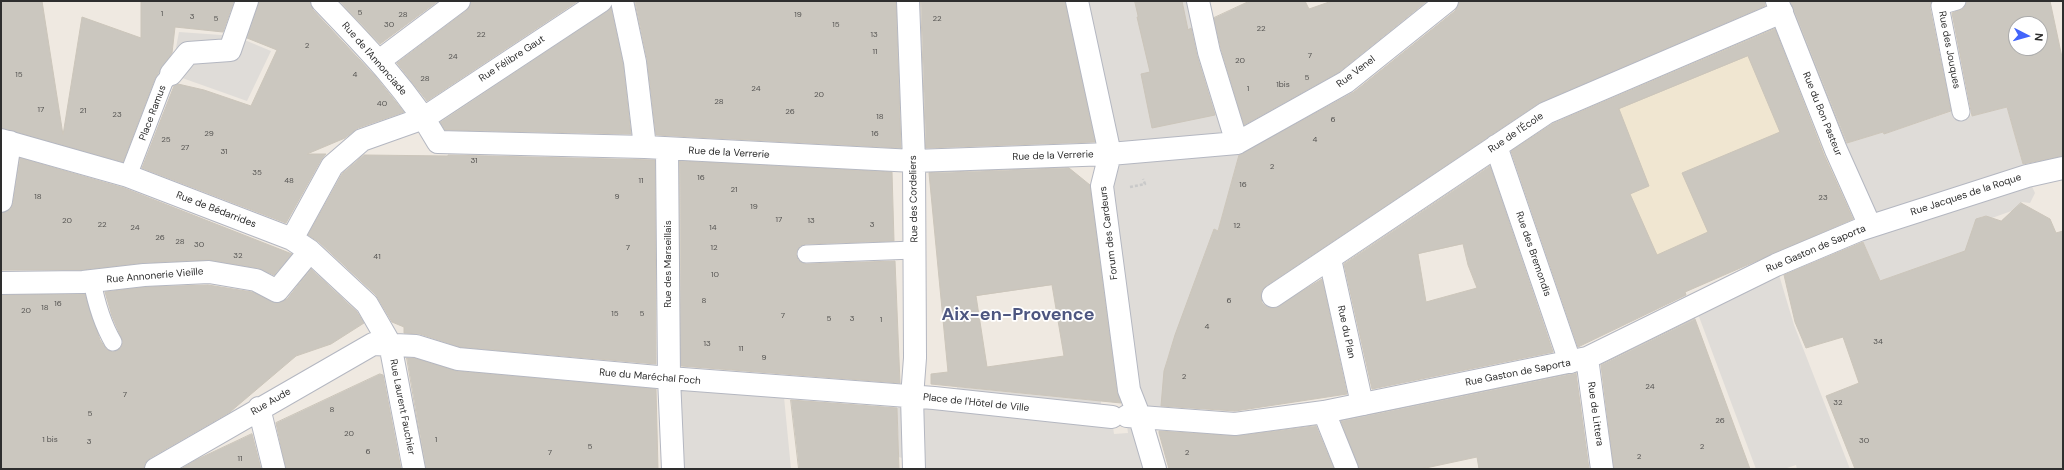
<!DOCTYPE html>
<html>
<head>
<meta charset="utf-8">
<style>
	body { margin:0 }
	#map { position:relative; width:2064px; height:470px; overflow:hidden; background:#efe9e1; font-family:"DM Sans",sans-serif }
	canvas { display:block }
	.frame { position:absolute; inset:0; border:2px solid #2e2e2e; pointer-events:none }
	.north { position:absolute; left:2008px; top:16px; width:40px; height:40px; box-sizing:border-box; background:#fff; border:1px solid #ababab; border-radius:50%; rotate:96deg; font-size:11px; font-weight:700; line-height:16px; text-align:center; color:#2e2e2e }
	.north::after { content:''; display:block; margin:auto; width:14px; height:18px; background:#4264fb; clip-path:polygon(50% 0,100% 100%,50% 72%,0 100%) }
</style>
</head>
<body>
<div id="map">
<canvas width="2064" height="470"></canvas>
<div class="frame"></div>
<div class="north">N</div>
</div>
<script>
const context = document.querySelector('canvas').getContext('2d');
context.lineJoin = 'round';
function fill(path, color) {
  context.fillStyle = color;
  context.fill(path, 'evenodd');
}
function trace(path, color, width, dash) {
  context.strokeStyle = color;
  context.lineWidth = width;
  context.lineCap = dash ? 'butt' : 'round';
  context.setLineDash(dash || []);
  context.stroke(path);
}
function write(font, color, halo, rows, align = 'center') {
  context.font = font + ' "DM Sans",sans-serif';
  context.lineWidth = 3.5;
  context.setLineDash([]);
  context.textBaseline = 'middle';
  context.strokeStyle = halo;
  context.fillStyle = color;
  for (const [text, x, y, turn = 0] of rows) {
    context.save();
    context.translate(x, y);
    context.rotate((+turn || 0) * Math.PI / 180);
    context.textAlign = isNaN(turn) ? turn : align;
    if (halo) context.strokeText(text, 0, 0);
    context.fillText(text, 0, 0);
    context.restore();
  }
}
fill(new Path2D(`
	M1774,27L1851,213L1802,240L1661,303L1595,196L1563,117Z`), '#f0e6d1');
fill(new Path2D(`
	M1066,1H1206L1240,152L1218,231L1214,229L1167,360L1161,411L1140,418L1155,469H902V458L899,457L897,408L934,398L946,388L957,389V387L1101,401V404L1110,405L1114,434L1128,433L1124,403H1121L1108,301L1100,154L1082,61Z
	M179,32L235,36L271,51L247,101L171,74Z
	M2007,107L2024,169L2035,193L2030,203L2022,202L2019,205L2020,208L1989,219L1987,216L1981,217L1980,227L1974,225L1972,231L1979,234L1984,250L1941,260L1880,281L1826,154L1841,145L1883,132L1884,134L1953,111L1972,116Z
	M1776,265L1794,325L1850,469H1797L1796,465L1784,469H1756L1695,306Z
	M669,378L783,387L791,469H673Z`), '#dfdcd8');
const building = new Path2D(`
	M1,1H42L63,135L82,17L141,38V1H234L223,32L175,27L172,53L155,78L123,162L1,128Z
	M259,1H310L313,10L375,76L404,112L358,128L345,138L307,154H326L321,160L286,223L142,168L174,86L178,84L204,90L251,106L277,50L247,38Z
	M339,1H438L380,44Z
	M471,1H578L427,101L397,63L466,11Z
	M635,1H896L901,148L656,135L647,59Z
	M921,1H1065L1095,142L926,148Z
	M1135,1H1182L1188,30L1191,28L1197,56L1215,115L1152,128L1141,74L1150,72L1137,17H1138Z
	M1250,1H1305L1309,9L1332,1H1427L1339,72L1244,125L1221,49L1214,18Z
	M1459,1H1765V6L1539,103L1266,286L1262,290L1261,296L1262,303L1267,307L1274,308L1322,279L1347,394L1235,411L1161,406L1164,371L1175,335L1214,229L1218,231L1239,155L1354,92L1455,11Z
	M1790,1H1932L1930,8L1951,111L1884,134L1883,132L1847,143Z
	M1967,1H2050L2063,62V156L2023,164L2007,107L1972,116L1952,13L1964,8ZM2016,24H2040V48H2016Z
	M611,8L623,64L631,134L445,130L440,122Z
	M1775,29L1824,155L1853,219L1685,292L1686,295L1578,347L1511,151L1552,124ZM1748,56L1780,132L1682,173L1708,232L1657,255L1630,194L1649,186L1619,109Z
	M364,155L448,156V155L655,160L656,364L460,347L420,334L404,333V327L392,322L376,295L319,242L308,235L342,174Z
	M20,158L124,188L292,254L274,275L258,268L209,260L143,263L82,270H1V213L10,209L13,203Z
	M680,161L892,172L894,241L806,244L800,246L796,254L798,260L806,264L895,261L900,383L681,366Z
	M1490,166L1553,352L1372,389L1344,264ZM1463,244L1468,265L1477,288L1426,302L1418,254Z
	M1069,168L1090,185L1117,392L1121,403L931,384V374L948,372L929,173ZM1052,285L1064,356L987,367L976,296Z
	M2021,203L2050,219L2056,233L2063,231V469H1855L1826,396L1859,383L1843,337L1806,348L1795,322L1784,275L1863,242L1880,281L1965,251L1976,219L1986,216L2001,221Z
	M311,269L357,312L364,323L331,344L296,356L230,412L150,458L145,463L144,469H1V295L85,294L100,340L107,350L113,352L121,348L123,342L112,316L105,292L145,287L208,285L252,292L277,303L287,299Z
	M1695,319L1750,469H1614L1601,365Z
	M407,358H414L457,371L656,389L658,469H426Z
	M1576,373L1589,469H1479L1477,457L1421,469H1359L1341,421Z
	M380,374L383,375L401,469H286L276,423Z
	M791,400L897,408L899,469H799Z
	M1316,426L1334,469H1169L1159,433V431L1237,436Z
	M252,434L261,469H181L196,460Z`);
fill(building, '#cbc7bf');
trace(building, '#cbc5ba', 1);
const service = new Path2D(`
	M1957,1L1940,6L1961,112
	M128,176L164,82L171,74
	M806,254L914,250
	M92,281C96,302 102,323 113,342`);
const pedestrian = new Path2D(`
	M322,1C364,45 408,89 438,142L645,147L914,161L1110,154L1237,143L1346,82L1447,1
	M622,1L635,62L645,147
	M908,1L914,161L915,358L912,397L914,469
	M1077,1L1110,154L1102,186L1129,390L1140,418L1155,469
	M1198,1L1209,52L1237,143
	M1777,1L1836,150L1870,226
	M379,61L459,1
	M171,74L188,53L230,50L247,1
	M1,140L128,176L292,239L310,251L367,304L390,344L414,469
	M667,150L669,378L673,469
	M1,201L10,142
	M292,239L332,166L362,140L424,118L601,1
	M1,283L83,282L144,275L209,272L256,280L277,291L310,251
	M1587,358L1602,469
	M259,408L274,469
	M1324,412L1347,469
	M1127,416L1235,424L1324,412L1587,358L1776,265L1859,230L2027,176L2063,168
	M156,469L373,344L416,346L458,359L669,378L934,398L1112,417`);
const minor = new Path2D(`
	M1496,146L1570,362
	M1330,259L1362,404
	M1273,296L1546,113L1782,12`);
trace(service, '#b4b7c1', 19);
trace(pedestrian, '#b4b7c1', 24);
trace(minor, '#b4b7c1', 24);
trace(new Path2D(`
	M1130,187L1145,184L1143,179`), '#c9c9c9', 2.5, [3, 2]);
trace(service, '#fff', 17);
trace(pedestrian, '#fff', 22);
trace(minor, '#fff', 22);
write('8px', '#555452', null, [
	["5",360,13],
	["1",162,14],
	["28",403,15],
	["19",798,15],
	["3",192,17],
	["5",216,19],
	["22",937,19],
	["30",389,25],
	["15",836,25],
	["22",1261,29],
	["22",481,35],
	["13",874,35],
	["2",307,46],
	["11",875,52],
	["7",1310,56],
	["24",453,57],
	["20",1240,61],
	["15",19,75],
	["4",355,75],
	["5",1307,78],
	["28",425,79],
	["1bis",1283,85],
	["24",756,89],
	["1",1248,89],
	["20",819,95],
	["28",719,102],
	["40",382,104],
	["17",41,110],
	["21",83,111],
	["26",790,112],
	["23",117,115],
	["18",880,117],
	["6",1333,120],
	["29",209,134],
	["16",875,134],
	["25",166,140],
	["4",1315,140],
	["27",185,148],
	["31",224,152],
	["31",474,161],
	["2",1272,167],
	["35",257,173],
	["16",701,178],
	["48",289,181],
	["11",641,181],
	["16",1243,185],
	["21",734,190],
	["18",38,197],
	["9",617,197],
	["23",1823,198],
	["19",754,207],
	["17",779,220],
	["20",67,221],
	["13",811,221],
	["22",102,225],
	["3",872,225],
	["12",1237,226],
	["24",135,228],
	["14",713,228],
	["26",160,238],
	["28",180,242],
	["30",199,245],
	["7",628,248],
	["12",714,248],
	["32",238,256],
	["41",377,257],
	["10",715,275],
	["8",704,301],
	["6",1229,301],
	["16",58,304],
	["18",45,308],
	["20",26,311],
	["15",615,314],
	["5",642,314],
	["7",783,316],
	["5",829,319],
	["3",852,319],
	["1",881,320],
	["4",1207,327],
	["34",1878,342],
	["13",707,344],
	["11",741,349],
	["9",764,358],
	["2",1184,377],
	["24",1650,387],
	["7",125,395],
	["32",1838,403],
	["8",332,410],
	["5",90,414],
	["26",1720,421],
	["20",349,434],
	["1 bis",50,440],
	["1",436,440],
	["30",1864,441],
	["3",89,442],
	["5",590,447],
	["2",1702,447],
	["6",368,452],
	["7",550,453],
	["2",1187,453],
	["2",1639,457],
	["11",240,459]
]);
write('10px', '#2e2e2e', '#fff', [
	["Rue des Jouques",1949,50,79],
	["Rue de l'Annonciade",374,59,49],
	["Rue Félibre Gaut",512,59,-33],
	["Rue Venel",1356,72,-37],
	["Place Ramus",153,113,-69],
	["Rue du Bon Pasteur",1822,114,68],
	["Rue de l'École",1516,133,-34],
	["Rue de la Verrerie",729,153,3],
	["Rue de la Verrerie",1053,156,-2],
	["Rue Jacques de la Roque",1966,195,-18],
	["Rue des Cordeliers",914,199,-91],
	["Rue de Bédarrides",216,210,21],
	["Forum des Cardeurs",1109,233,-97],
	["Rue Gaston de Saporta",1816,249,-23],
	["Rue des Bremondis",1533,254,71],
	["Rue des Marseillais",668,264,-90],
	["Rue Annonerie Vieille",155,276,-5],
	["Rue du Plan",1346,332,78],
	["Rue Gaston de Saporta",1518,373,-11],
	["Rue du Maréchal Foch",650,377,5],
	["Rue Aude",271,402,-30],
	["Place de l'Hôtel de Ville",976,403,6],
	["Rue Laurent Fauchier",402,407,79],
	["Rue de Littera",1595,414,82]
]);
write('bold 18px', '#4d5680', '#fff', [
	["Aix-en-Provence",1018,315]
]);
</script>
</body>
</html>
